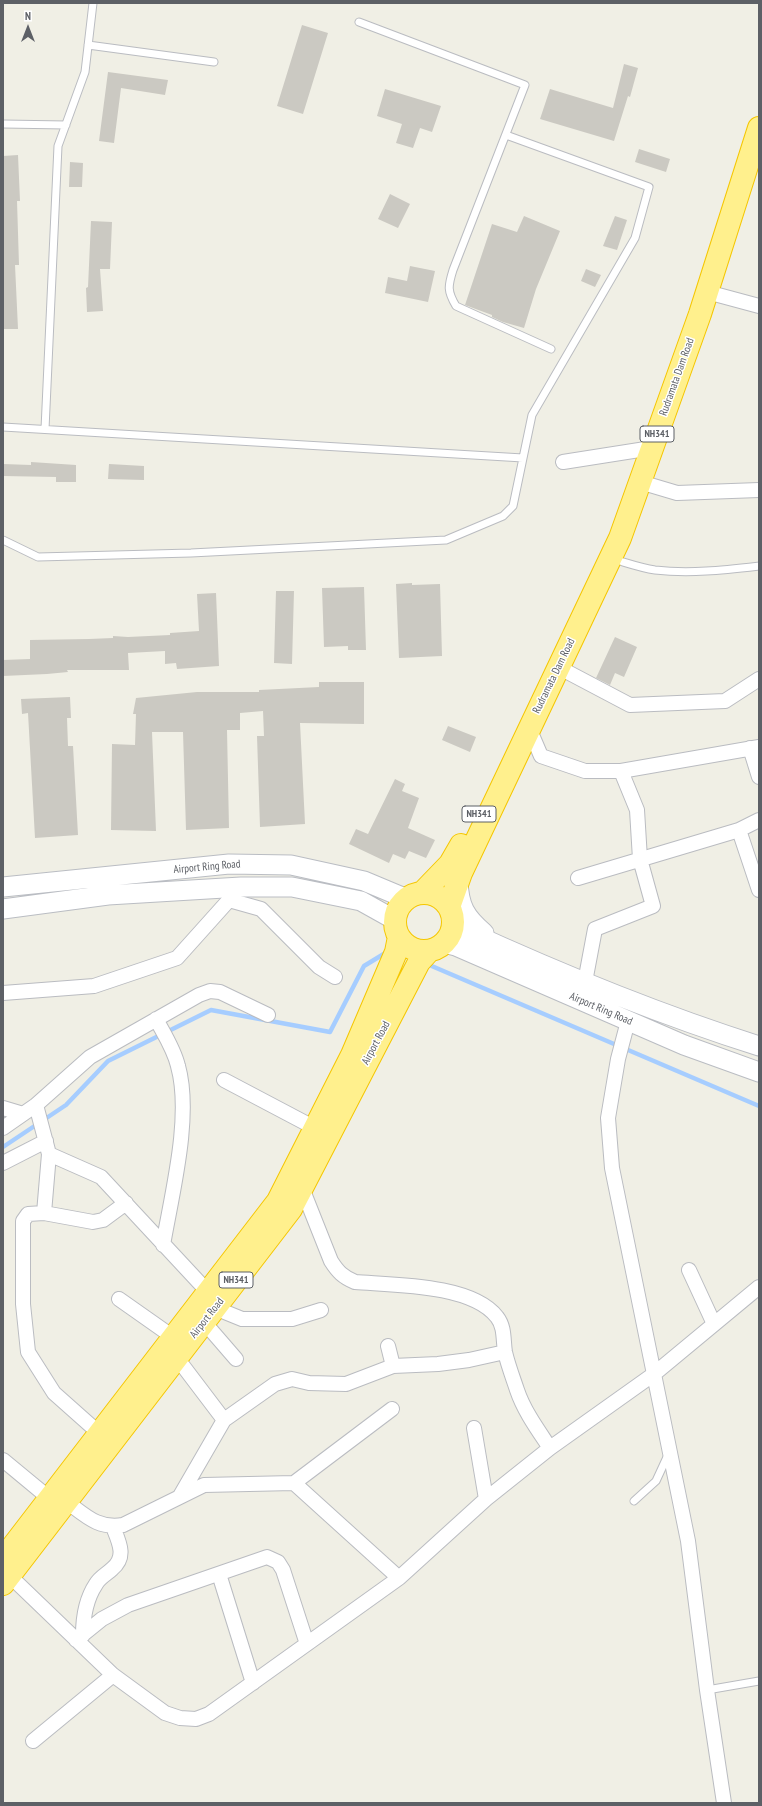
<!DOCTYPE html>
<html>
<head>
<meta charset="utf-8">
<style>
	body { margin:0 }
	#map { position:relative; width:762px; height:1806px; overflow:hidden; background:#f0efe5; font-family:"PT Sans Narrow",sans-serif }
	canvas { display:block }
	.frame { position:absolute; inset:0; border:4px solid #5d6066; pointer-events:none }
	.north { position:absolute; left:8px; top:8px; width:40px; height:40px; -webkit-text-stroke:3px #fff; paint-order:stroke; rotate:0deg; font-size:11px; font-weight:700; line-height:16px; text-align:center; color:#5d6066 }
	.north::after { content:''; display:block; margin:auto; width:14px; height:18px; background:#5d6066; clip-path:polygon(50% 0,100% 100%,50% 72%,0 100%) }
</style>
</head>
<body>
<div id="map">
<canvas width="762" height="1806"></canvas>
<div class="frame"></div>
<div class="north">N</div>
</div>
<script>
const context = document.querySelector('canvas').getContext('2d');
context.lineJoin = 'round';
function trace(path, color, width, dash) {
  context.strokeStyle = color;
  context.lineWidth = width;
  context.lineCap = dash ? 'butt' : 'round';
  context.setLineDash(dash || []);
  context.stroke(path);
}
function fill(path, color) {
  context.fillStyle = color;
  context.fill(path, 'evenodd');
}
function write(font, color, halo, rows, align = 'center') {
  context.font = font + ' "PT Sans Narrow",sans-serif';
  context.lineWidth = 3;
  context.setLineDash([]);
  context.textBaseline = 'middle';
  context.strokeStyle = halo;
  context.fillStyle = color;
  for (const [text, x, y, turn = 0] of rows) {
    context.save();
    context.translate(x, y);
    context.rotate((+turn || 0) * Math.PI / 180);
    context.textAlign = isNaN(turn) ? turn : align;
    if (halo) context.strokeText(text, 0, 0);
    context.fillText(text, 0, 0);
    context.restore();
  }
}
trace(new Path2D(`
	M427,964L759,1106
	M3,1147L66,1105L108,1061L211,1010L330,1032L364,966L387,952`), '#a6cdff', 4.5);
fill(new Path2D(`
	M302,25L328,33L303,114L277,106Z
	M624,64L638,68L630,97L628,96L614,141L540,119L550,89L613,108Z
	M108,72L168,80L165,95L121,88L114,143L99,141Z
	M385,89L441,106L432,132L420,128L413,148L396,143L402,124L377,116Z
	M639,149L670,159L666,172L635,162Z
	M18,155L20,201H17L19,265H15L18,329H3V156Z
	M70,162L83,163L82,187H69Z
	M390,194L410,204L398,228L378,219Z
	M524,216L560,231L536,289L524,328L503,322L492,317V315L465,305L492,224L517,232Z
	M615,216L627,220L617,250L603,246Z
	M91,221L112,222L110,269H100L103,311L87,312L86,288L88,287Z
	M410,266L435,271L428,302L385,293L388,277L407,281Z
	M586,269L601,275L595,287L581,281Z
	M31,462L76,465V482H56V477L3,476V464L31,465Z
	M109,464L144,466V480L108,479Z
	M412,583V585L440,584L442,656L399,658L396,584Z
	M364,587L366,650H348V646L324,647L322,588Z
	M276,591H294L292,664L274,663Z
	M216,593L219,666L177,669L176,663L165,664V651L128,653L129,670H67L68,672L47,674L3,676V660L30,659V640L89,639L113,638V636L128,637L170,635V633L199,631L197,594Z
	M615,637L637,647L624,677L615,673L610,685L596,678Z
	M319,682H364V724L300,723L305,824L260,827L257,736H264L263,711L240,713V730H227L229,828L186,830L183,732H152L156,831L111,830L112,744L135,745L136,714H133L136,698L197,692H259V690L319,687Z
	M70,697L71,718H67L68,746H73L78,835L35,838L28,713L22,714L21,699Z
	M448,726L476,737L470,752L442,740Z
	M395,779L405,784L402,791L419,798L408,828L435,840L426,858L409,851L405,859L393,854L389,863L349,844L356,829L368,834Z`), '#cbc9c2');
const lane = new Path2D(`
	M359,22L525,85L453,270C448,286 447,291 456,306L551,349
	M88,45L214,62
	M3,124L66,125
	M3,427L523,458
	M45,429L58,146L85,72L93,3
	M3,540L38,557L191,553L446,540L503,516L513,506L532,415L635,238L649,187L506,135
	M613,559C627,563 641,568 655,570C690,574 724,570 759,566
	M634,1501L656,1481L668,1455
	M707,1690L759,1681`);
const street = new Path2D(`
	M707,292L759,306
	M563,462L652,448
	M640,482L677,493L759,490
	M558,667L630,705L725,701L759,679
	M529,728L541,756L585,771H621L759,747
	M750,748L759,777
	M739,830L759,890
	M578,878L739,830L759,820
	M585,982L595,929L653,906L640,859L637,810L621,771
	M3,993L94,986L177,958L229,900L261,909L319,967L335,977
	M156,1019C164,1034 174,1049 178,1066C192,1116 172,1193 163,1245
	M628,1021L618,1059L608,1118L612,1168L688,1541L707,1690L724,1803
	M224,1080L315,1128
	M36,1105L49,1154L101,1177L208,1292
	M3,1108L23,1114
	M3,1128L36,1105L90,1057L199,995L210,991L220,992L268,1015
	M3,1163L46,1141
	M302,1188L331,1261C338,1272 343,1277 355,1282C393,1285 472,1284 497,1317C505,1327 503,1340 505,1352C508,1365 513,1378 517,1390C524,1411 538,1430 550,1448
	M44,1213L49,1154
	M689,1270L714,1324
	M119,1299L173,1337
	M215,1308L242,1319H292L321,1310
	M204,1322L236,1359
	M388,1346L393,1366L438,1364L469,1360L505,1352
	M177,1358L224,1420
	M99,1433L54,1393L28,1352L23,1304V1221L28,1214L44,1213L93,1222L103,1220L126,1203
	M3,1460L49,1498
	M294,1483L392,1409
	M180,1496L224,1420L275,1384L292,1379L309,1383L346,1384L393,1366
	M486,1499L550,1448L654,1374L759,1287
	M67,1502C86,1516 98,1529 123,1525L204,1485L294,1483L399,1578L486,1499L474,1428
	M219,1574L253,1683
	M10,1576L113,1675L165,1713L180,1718L196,1719L209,1714L399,1578
	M83,1635C83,1617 86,1599 96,1584C100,1577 107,1574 112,1569C127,1557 119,1542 113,1527
	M76,1640L102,1619L128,1605L267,1557L278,1562L283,1570L307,1644
	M33,1741L113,1675`);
const secondary = new Path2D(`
	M458,881C459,906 465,917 484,933
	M3,887L229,864L291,865L364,881L407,899
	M3,909L108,895L241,887H292L361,901L395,920
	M453,922L462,929C558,973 658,1014 759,1046
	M444,943L456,946L684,1045L759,1072`);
const highway = new Path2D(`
	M422,893L450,864L461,845
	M395 922a29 29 0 1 1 58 0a29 29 0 1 1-58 0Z
	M449,907L461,873L620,538L700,314L759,128
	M3,1559L278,1201L352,1055L396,952L399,937
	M3,1584L291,1209L419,962L429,951`);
trace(lane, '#babcc1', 9);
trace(street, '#babcc1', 16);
trace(secondary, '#babdc3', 21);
trace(highway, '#f5c600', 24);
trace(lane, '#fff', 7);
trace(street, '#fff', 14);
trace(secondary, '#fff', 19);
trace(highway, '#fff08d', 22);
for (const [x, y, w] of [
	[657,434,34],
	[479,814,34],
	[236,1280,34]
]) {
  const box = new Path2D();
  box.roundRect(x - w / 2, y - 8, w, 16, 3);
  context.fillStyle = '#fff';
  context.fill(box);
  trace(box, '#5d6066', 1);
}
write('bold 10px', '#5d6066', null, [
	["NH341",657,434],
	["NH341",479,814],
	["NH341",236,1280]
]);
write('11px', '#5d6066', '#fff', [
	["Rudramata Dam Road",677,377,-70],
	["Rudramata Dam Road",554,676,-64],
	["Airport Ring Road",207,867,-5],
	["Airport Ring Road",601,1009,23],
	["Airport Road",376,1043,-62],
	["Airport Road",207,1318,-52]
]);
</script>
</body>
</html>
